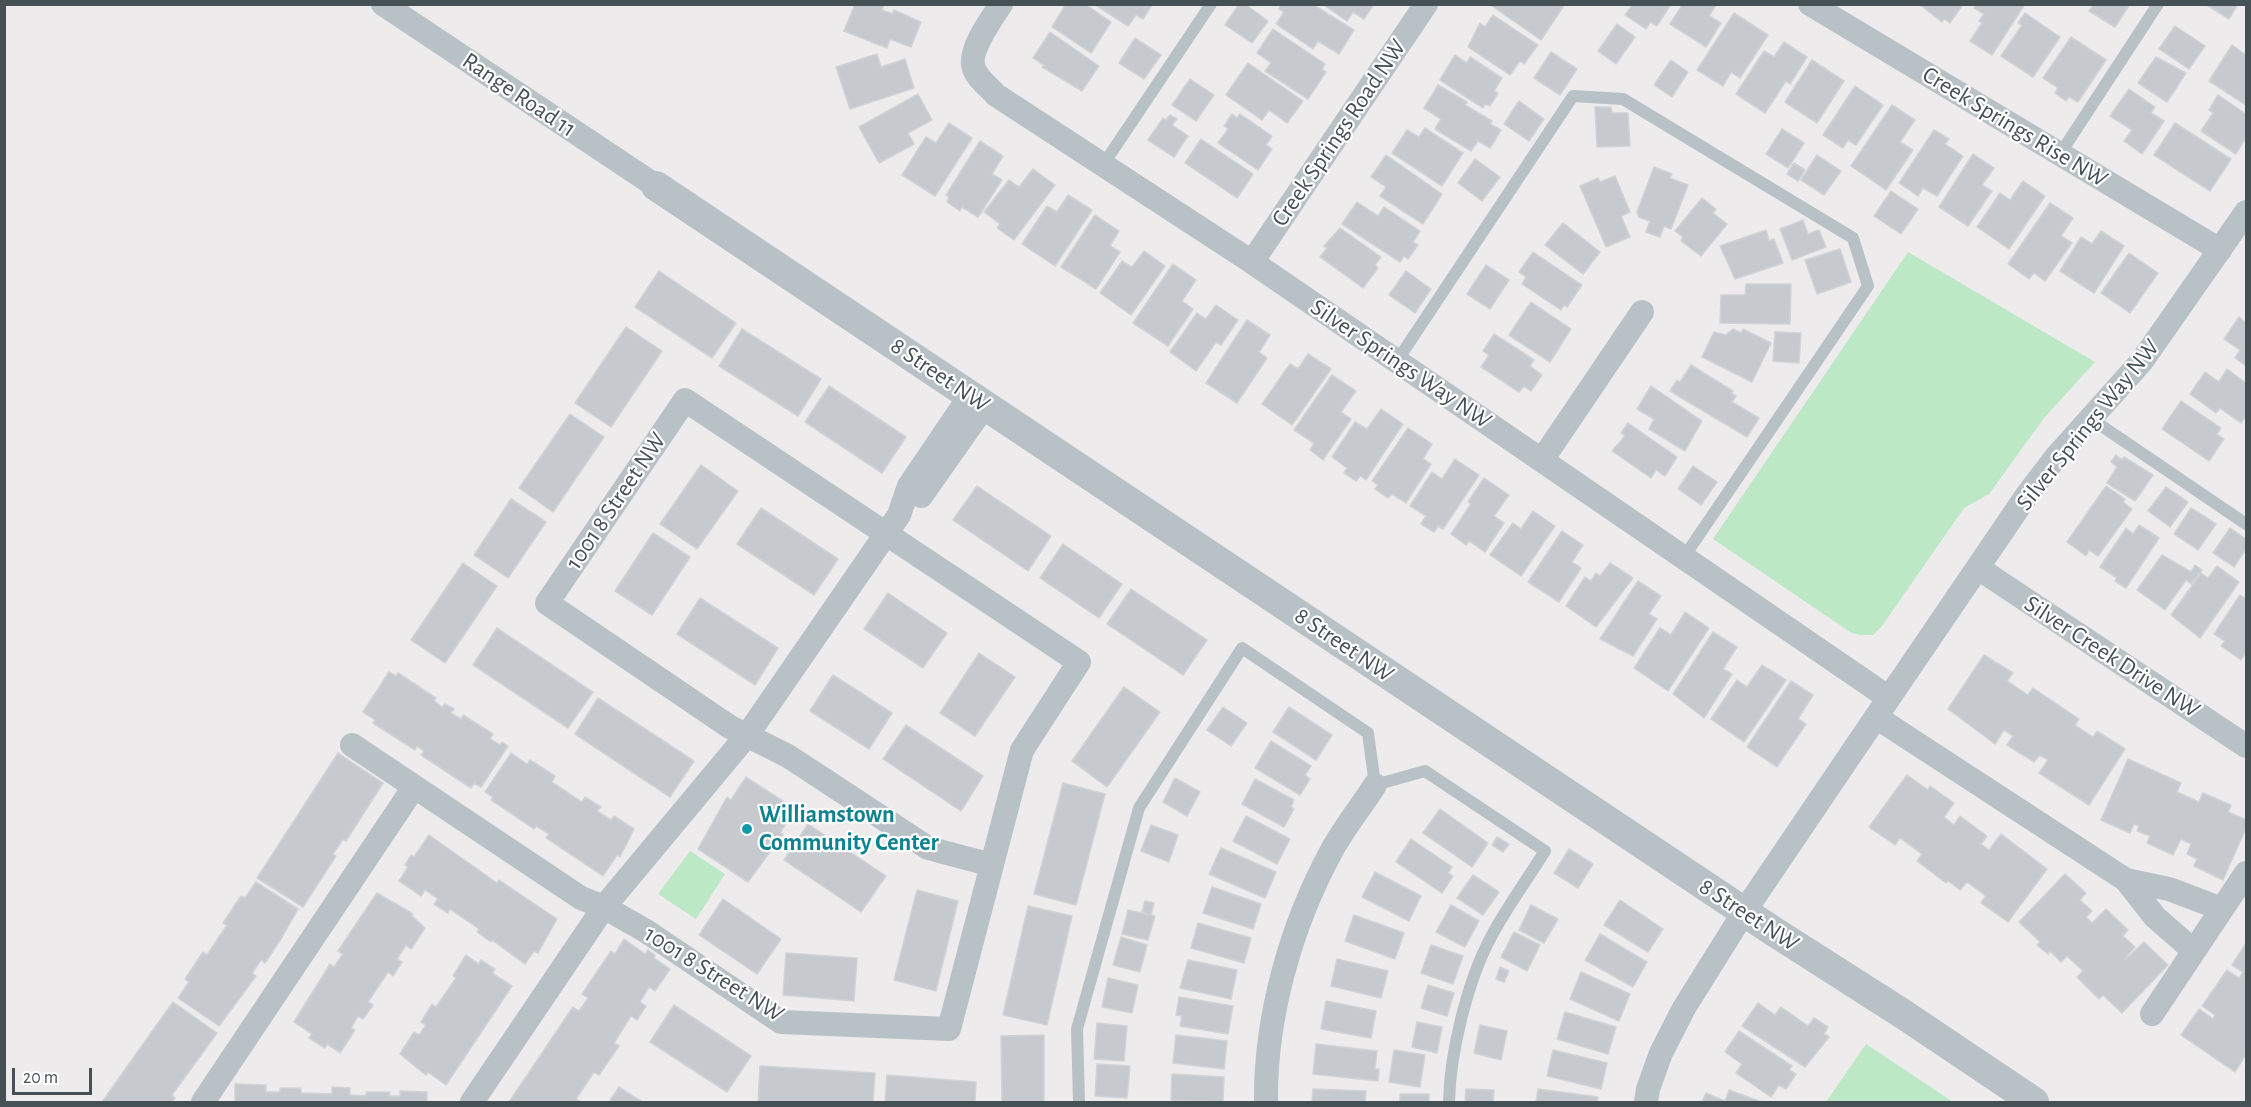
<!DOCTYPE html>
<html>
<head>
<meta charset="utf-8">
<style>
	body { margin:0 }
	#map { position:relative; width:2251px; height:1107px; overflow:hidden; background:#eeebec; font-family:"Alegreya Sans",sans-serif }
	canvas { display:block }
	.frame { position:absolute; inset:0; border:6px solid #465156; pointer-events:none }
	.scale { position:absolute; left:12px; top:1068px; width:80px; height:27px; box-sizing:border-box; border:3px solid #465156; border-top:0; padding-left:8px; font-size:18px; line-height:21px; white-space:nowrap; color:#465156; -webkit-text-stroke:4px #fff; paint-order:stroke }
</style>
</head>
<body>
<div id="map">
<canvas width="2251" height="1107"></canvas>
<div class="frame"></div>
<div class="scale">20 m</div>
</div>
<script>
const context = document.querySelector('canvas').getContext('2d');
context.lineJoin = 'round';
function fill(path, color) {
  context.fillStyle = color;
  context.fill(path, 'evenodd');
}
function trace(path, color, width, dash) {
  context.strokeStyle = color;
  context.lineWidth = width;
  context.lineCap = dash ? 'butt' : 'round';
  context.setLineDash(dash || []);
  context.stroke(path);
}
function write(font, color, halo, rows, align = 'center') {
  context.font = font + ' "Alegreya Sans",sans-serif';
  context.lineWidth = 4.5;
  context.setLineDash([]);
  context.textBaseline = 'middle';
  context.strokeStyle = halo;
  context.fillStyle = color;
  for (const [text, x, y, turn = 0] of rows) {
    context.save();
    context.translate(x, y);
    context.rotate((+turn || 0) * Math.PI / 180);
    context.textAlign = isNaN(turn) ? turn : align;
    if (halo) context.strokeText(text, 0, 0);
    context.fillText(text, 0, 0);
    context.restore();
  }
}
fill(new Path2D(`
	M1908,252L2095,362L2044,418L1989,494L1964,508L1882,626L1873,635H1859L1850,632L1713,539Z
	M690,851L725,874L696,919L658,894Z
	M1866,1044L1953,1102H1826Z`), '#bde8c6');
const building = new Path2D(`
	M855,4H884L882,10L893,14L894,10L921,22L911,47L890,39L887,48L844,31Z
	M1066,4H1085L1111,22L1091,53L1052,27Z
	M1094,4H1151L1152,5L1143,19L1136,15L1128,26Z
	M1239,4H1245L1268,21L1252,43L1225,25Z
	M1281,4H1312L1354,30L1339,54L1318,41L1313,49L1276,24L1284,12L1279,9Z
	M1374,4L1364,19L1353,12L1347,21L1324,5Z
	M1489,4H1559L1563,7L1541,40Z
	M1633,4H1671L1657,26L1650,22L1646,29L1625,15Z
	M1683,4L1716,5L1709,16L1721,23L1706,47L1670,24Z
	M1919,4H1963L1950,23L1944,19L1942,22Z
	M1976,4H2025L1992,55L1970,41L1982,23L1979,21L1984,14L1974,8Z
	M2094,4H2130L2115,27L2089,11Z
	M2205,4H2238L2229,19Z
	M1734,13L1768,35L1740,78L1731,72L1723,86L1697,70Z
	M2025,13L2060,37L2033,77L2001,56L2022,25L2018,23Z
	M1493,15L1538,45L1524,64L1520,61L1510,75L1468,47L1480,23L1485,27Z
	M1617,24L1635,37L1616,64L1598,51Z
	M2175,26L2205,46L2189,69L2159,49Z
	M1273,29L1325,64L1322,69L1326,72L1308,99L1265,71L1271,63L1257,53Z
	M1050,32L1099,66L1082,91L1042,67L1044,65L1033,58Z
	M2071,37L2106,60L2078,102L2069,97L2066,101L2055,93L2058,88L2043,78Z
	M1135,38L1161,55L1144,79L1119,63Z
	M1784,42L1807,57L1790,84L1786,81L1765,113L1736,94L1764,51L1774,57Z
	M2232,45L2246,55V105L2209,81Z
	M1551,52L1577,69L1560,95L1534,78Z
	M877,54L881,67L905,59L914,88L850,109L836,67Z
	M1455,55L1467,63L1470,57L1502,78L1494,91L1498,93L1490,106L1485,104L1483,108L1440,80Z
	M2156,57L2186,73L2167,102L2138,83Z
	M1671,60L1688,72L1672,97L1654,85Z
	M1812,60L1844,81L1817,123L1785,102Z
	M1248,63L1303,101L1287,123L1269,110L1262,120L1226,95Z
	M1190,79L1214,95L1196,121L1172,105Z
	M1438,85L1467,102L1465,105L1492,121L1490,124L1501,130L1490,148L1478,141L1471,151L1435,129L1441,119L1424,108Z
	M1855,86L1883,105L1856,145L1848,140L1843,148L1823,135Z
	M2129,89L2155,107L2151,113L2164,121L2142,154L2124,141L2132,130L2110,116Z
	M918,94L932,120L908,133L914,144L879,163L859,127Z
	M2218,95L2246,114V137L2236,154L2201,131L2213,113L2209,110Z
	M1519,101L1544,119L1529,141L1504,124Z
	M1892,105L1915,120L1900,142L1913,150L1886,190L1851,166Z
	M1595,107H1611L1612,113H1628L1630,146L1597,147Z
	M1232,114L1237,118L1240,114L1272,136L1266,145L1272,149L1258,170L1218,143L1228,129L1224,126Z
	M1170,115L1177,119L1172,125L1188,136L1174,157L1148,140L1163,118L1166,120Z
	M949,123L972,138L935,196L902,175L926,137L936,143Z
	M2175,123L2231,159L2210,191L2154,155Z
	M1425,128L1463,153L1442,186L1392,153L1407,130L1419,137Z
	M1782,129L1804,143L1788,168L1766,154Z
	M1934,130L1949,139L1945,144L1963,156L1937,196L1923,188L1918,196L1899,183Z
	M1201,139L1253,174L1237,198L1185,163Z
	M980,141L1003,156L992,174L1002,180L978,217L962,207L960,211L947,202L949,197L946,195Z
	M1973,154L1994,168L1982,185L1992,191L1968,226L1939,207Z
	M1386,155L1442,194L1423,224L1380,196L1386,187L1371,177Z
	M1817,155L1841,171L1824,195L1801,180Z
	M1475,159L1500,177L1482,201L1458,183Z
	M1794,163L1805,170L1798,181L1787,174Z
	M1654,167L1672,174L1670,178L1688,185L1671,229L1664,226L1660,237L1646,232L1650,221L1639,217L1637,212Z
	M1033,169L1055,185L1014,240L997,228L1000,224L984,212L1009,180L1019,187Z
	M1615,176L1630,212L1621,216L1630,237L1606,247L1580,186L1598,178L1600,182Z
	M2023,181L2045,196L2009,249L1977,227L2000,193L2010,200Z
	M1891,191L1918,209L1901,234L1874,216Z
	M1068,195L1092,210L1055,266L1022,244L1047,206L1057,212Z
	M1702,198L1716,209L1713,213L1727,224L1701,256L1681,241L1683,237L1675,231Z
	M1357,202L1378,216L1384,207L1420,231L1413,242L1418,245L1408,259L1404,256L1400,262L1342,224Z
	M2050,203L2073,218L2061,236L2072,243L2045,281L2034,273L2029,279L2008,264Z
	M1095,215L1119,231L1110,246L1120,252L1096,289L1061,267Z
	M1803,220L1808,234L1819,230L1826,247L1792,260L1780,229Z
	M1563,223L1600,252L1583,274L1545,245Z
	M1340,228L1381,257L1375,265L1378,268L1363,288L1320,257L1327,248L1324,246Z
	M1766,230L1769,241L1774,239L1783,263L1735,279L1720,246Z
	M2101,231L2124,246L2094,293L2060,271L2081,237L2092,244Z
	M1840,249L1851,282L1817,294L1805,260Z
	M1144,251L1165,266L1131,315L1100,293L1122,261L1132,267Z
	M1533,252L1582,285L1567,307L1564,305L1561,310L1522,284L1526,277L1519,272Z
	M2129,253L2158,273L2130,313L2101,293Z
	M1173,264L1196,280L1182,301L1193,309L1168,346L1133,323Z
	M1486,265L1509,280L1490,309L1467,294Z
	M659,271L736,323L712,358L635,307Z
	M1406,271L1431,289L1415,313L1389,295Z
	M1746,284H1791L1790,324L1720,323L1721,295H1745Z
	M1531,302L1571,329L1550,362L1509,335Z
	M1216,305L1238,320L1221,345L1216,342L1196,371L1170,352L1197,313L1206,319Z
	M2239,317L2246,323V366L2235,358L2240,350L2224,339Z
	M1247,320L1270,335L1259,352L1267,358L1237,403L1206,383Z
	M626,327L662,351L611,427L575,403Z
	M742,329L821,379L798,416L719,366Z
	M1733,329L1741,333L1743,329L1771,343L1752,382L1702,357L1714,332L1726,335Z
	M1775,332L1801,333L1799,363L1773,361Z
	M1494,334L1534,360L1530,366L1542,375L1531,391L1524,386L1519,392L1481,367L1489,355L1483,351Z
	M1308,354L1331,369L1292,425L1262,404L1290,364L1298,369Z
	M1691,365L1733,391L1731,393L1736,396L1732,402L1759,418L1747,437L1670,391L1677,380L1680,382Z
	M2227,369L2246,383V416L2241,423L2220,408L2216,413L2190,394L2205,372L2219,382Z
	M1332,375L1356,391L1341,412L1351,419L1323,460L1310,450L1314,443L1294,430Z
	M829,386L906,437L882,473L805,422Z
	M1651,386L1702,421L1685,451L1649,429L1654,419L1637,409Z
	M2181,401L2221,428L2217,434L2224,439L2209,461L2162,429Z
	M1381,409L1403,424L1366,480L1360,476L1356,481L1344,473L1347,468L1332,457L1355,422L1367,429Z
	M570,414L604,437L553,512L519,488Z
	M1628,423L1677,457L1665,476L1656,470L1651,478L1612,451L1625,436L1621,433Z
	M1408,428L1432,444L1423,459L1431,464L1406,503L1392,494L1388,498L1375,489L1378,485L1372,481Z
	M2116,455L2122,460L2124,457L2153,475L2135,501L2107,483L2117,467L2111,462Z
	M1455,459L1479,475L1443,529L1438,526L1434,532L1421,524L1426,516L1410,506L1432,472L1442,479Z
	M701,465L738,491L697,549L660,524Z
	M1693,466L1717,482L1701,505L1678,489Z
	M1484,478L1509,495L1494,516L1504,523L1485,552L1469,541L1466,545L1451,534L1471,504L1468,502Z
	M977,486L1051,536L1028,571L953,520Z
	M2106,486L2125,499L2123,502L2132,509L2098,556L2089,550L2086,556L2067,542Z
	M2166,487L2188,502L2170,527L2148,511Z
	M511,499L546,522L508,578L474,555Z
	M761,508L838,559L814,595L737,544Z
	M2191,508L2216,524L2198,550L2174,534Z
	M1533,511L1555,526L1521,576L1490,555L1513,523L1521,529Z
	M2139,525L2159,538L2126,588L2115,581L2117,578L2100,567L2126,528L2133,534Z
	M2230,528L2246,539V549L2234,567L2213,553Z
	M1562,531L1583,545L1572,562L1581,568L1559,602L1528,582Z
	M653,533L690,557L652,615L615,591Z
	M1063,544L1122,584L1099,618L1040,578Z
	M2162,555L2191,572L2195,565L2202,570L2191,584L2186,580L2165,610L2137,590Z
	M463,563L497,586L445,663L411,640Z
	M1610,563L1633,578L1596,627L1566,606L1585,577L1591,581L1596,573L1600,576Z
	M2217,566L2239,582L2200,638L2171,615L2201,573L2208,578Z
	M1638,581L1661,596L1649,614L1657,619L1633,656L1600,639Z
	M1131,589L1207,640L1183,675L1107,624Z
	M888,593L947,633L923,668L864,629Z
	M2240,595L2246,599V652L2241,660L2221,646L2225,641L2214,634Z
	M700,598L778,648L755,685L677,634Z
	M1685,612L1709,628L1668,691L1634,668L1660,628L1671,635Z
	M497,628L593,692L568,728L473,665Z
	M1713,632L1737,647L1723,669L1732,674L1704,718L1673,694Z
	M979,653L1015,677L975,736L940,713Z
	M1984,655L2013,673L2007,681L2028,695L2033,688L2079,719L2075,725L2093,737L2097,731L2125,749L2089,805L2039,773L2048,760L2040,755L2034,762L2007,745L2013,736L2004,730L1995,744L1948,709Z
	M1762,665L1786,680L1744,742L1711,719L1737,680L1747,687Z
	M389,672L396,676L398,673L436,698L434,701L442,707L445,704L454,709L451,713L461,719L463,715L493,734L490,739L500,745L502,742L508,746L481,787L474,783L471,788L421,755L424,751L417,746L415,750L373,723L375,720L363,712Z
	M833,675L892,713L869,749L810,711Z
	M1791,681L1813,695L1798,719L1806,724L1777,767L1747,747Z
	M1124,687L1160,712L1107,787L1072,761Z
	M598,698L694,761L670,797L575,734Z
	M1223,707L1247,723L1231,746L1207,730Z
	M1289,707L1332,735L1316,760L1273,732Z
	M906,725L983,776L961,811L883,759Z
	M1271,741L1311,766L1305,775L1310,779L1300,795L1255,768Z
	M338,753L383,783L346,841L343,839L333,854L336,856L303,907L257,878Z
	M511,753L527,764L530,760L555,776L552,782L582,802L585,797L601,807L597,811L611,820L614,816L634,829L620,857L617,855L603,876L546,838L549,834L536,826L534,829L491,800L493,797L485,792Z
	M2128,759L2181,783L2177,792L2199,802L2203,793L2231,805L2228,812L2246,820V828L2223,880L2194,866L2197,859L2187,854L2191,844L2181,839L2173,855L2147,843L2150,836L2137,831L2139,826L2134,824L2130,833L2101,820Z
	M1907,775L1928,790L1930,786L1954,803L1944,817L1954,825L1960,816L1987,836L1981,844L1989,850L2001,834L2047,869L2008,922L1981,903L1986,896L1967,882L1960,890L1948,881L1946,883L1917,861L1922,854L1900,838L1895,845L1869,827Z
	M746,777L795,809L780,833L783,834L748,882L698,849L727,797L731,800Z
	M1175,778L1200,792L1187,816L1163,802Z
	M1255,779L1294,800L1291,807L1294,809L1284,827L1242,804Z
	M1063,783L1105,794L1076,905L1034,894Z
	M1440,809L1488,843L1472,867L1423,833Z
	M1246,816L1290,839L1277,864L1233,841Z
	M808,824L886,876L861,912L784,860Z
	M1151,825L1178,835L1169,862L1141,851Z
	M429,835L497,883L499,880L557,919L538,953L534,951L525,964L492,940L491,942L477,932L479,929L450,909L448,913L434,904L438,899L425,890L421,896L399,881L408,867L405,865L411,855L414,857Z
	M1497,837L1509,844L1503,852L1492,845Z
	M1411,839L1452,867L1448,873L1453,876L1442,893L1396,862Z
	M1221,848L1276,872L1265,898L1209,874Z
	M1569,849L1593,864L1578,888L1554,873Z
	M1375,872L1421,896L1409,921L1362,897Z
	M2065,874L2086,893L2080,900L2092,911L2086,917L2092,923L2106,909L2128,930L2123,936L2135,947L2125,958L2126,959L2144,942L2168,965L2122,1013L2103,995L2099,999L2077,977L2083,971L2067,956L2061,962L2050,951L2048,954L2037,945L2040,942L2019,922Z
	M1473,875L1499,892L1483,915L1457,898Z
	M256,882L298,909L281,939L265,963L261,960L252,973L256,976L219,1026L178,998L189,982L185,979L203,952L207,955L227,925L223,923L241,896L245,898Z
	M1212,887L1261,904L1253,929L1203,913Z
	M917,890L958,901L936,991L894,980Z
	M377,893L413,914L412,916L425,928L411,949L406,945L397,959L402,962L393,976L388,972L368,1002L373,1005L363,1019L358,1016L351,1028L355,1030L340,1053L327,1044L325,1048L309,1038L312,1034L294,1022L330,964L334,967L343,954L338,951Z
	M723,899L781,939L757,974L699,935Z
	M1620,900L1663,929L1648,952L1604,925Z
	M1145,901L1154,903L1151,915L1142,912Z
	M1451,905L1479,921L1465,947L1436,932Z
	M1531,905L1558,919L1544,943L1519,930Z
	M1028,906L1072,916L1047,1025L1003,1015Z
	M1128,910L1155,916L1148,940L1122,934Z
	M1354,915L1404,933L1395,959L1345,941Z
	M1198,923L1251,938L1244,963L1191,948Z
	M1514,932L1540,945L1527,971L1501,957Z
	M1600,934L1647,962L1633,987L1585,960Z
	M1121,937L1147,945L1140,972L1113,965Z
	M624,939L645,954L648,950L655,955L654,958L670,969L655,991L649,987L640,1002L646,1006L637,1020L631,1016L614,1043L619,1046L599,1075L594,1072L576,1099L581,1102H509L573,1007L579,1011L588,998L582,994L611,951L615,954Z
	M2246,943V1054L2235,1072L2181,1035L2199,1009L2213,1019L2215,1015L2202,1006L2227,970L2239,978L2243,972L2232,965Z
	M1431,945L1463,956L1453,984L1421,973Z
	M786,953L857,958L854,1001L783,995Z
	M466,955L479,964L481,960L495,969L492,973L512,986L446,1085L428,1072L426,1075L400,1054L414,1032L419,1035L426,1025L421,1022L432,1004L436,1007L456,978L453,976Z
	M1337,959L1388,971L1381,998L1331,986Z
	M1188,960L1237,970L1231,999L1180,988Z
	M1500,967L1509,971L1504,982L1496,979Z
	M1581,972L1630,994L1619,1021L1570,999Z
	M1108,978L1138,985L1132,1013L1102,1007Z
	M1428,985L1454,993L1447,1016L1421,1008Z
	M1179,997L1233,1006L1228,1034L1180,1026L1182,1016L1176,1015Z
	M1326,1001L1376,1011L1371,1038L1321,1029Z
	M173,1002L217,1033L172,1095L175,1098L172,1102H102Z
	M1758,1003L1775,1015L1781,1007L1808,1026L1814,1018L1828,1027L1824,1034L1829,1037L1805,1067L1742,1026Z
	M674,1005L751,1056L727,1092L650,1042Z
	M1565,1012L1616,1027L1608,1054L1557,1039Z
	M1417,1022L1442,1027L1437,1053L1412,1047Z
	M1097,1023L1127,1026L1124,1061L1094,1059Z
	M1480,1025L1507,1031L1501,1060L1474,1053Z
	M1739,1031L1792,1066L1789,1070L1796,1074L1786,1089L1779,1085L1771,1097L1736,1073L1742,1064L1725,1052Z
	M1044,1035V1102H1002L1001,1036Z
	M1176,1035L1227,1041L1224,1069L1173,1063Z
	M1316,1044L1377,1051L1375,1069H1379L1378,1081L1313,1074Z
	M1394,1050L1425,1055L1420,1087L1389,1082Z
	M1553,1050L1607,1063L1601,1089L1547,1076Z
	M1097,1064L1130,1066L1127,1098L1095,1096Z
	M760,1066L875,1073L873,1102H758Z
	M1172,1074L1224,1077L1223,1102L1171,1100Z
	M887,1075L976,1082L975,1102H885Z
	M235,1084L266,1085V1092H280V1088H301V1093L332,1094V1087L350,1088V1095L366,1096V1092H390L389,1096H400V1091L427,1092V1102H235Z
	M619,1087L642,1102H609Z
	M1313,1089L1366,1091L1365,1102H1312Z
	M1466,1089L1494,1090L1493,1102H1465Z
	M1538,1089L1598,1097L1597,1102H1536Z
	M1729,1090L1762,1102H1702L1706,1093L1725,1101Z
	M1400,1094H1429V1102H1400Z`);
fill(building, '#c6c9cd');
trace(building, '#d0d3d6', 1.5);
trace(new Path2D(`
	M2060,154L2158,4
	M1103,165L1211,4
	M1397,361L1573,96L1623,99L1853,238L1868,286L1684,557
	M2090,418L2246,524
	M1079,1102L1077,1029L1139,808L1242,648L1368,733L1375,785L1425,771L1545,851C1527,880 1506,908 1491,937C1467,982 1450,1053 1449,1102`), '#b8c2c6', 12);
trace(new Path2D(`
	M383,4L656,186
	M1001,4C992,18 970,48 973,65C975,77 988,86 996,95L1252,262L1889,698
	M1810,4L2220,250
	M1252,262L1426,4
	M1542,460L1642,312
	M921,496L985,405
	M1978,568L2246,746
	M1876,717L2126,880L2155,917L2194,951
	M352,745L581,898L604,907L646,931L781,1022L949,1029L1022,750L1079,662L685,400L547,603L730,727L788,756L928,848L992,865
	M2126,880L2169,889L2222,909
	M2152,1014L2246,873
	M203,1102L414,787
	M472,1102L604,907L748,734L899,515L909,486L970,396
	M1266,1102C1265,1017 1291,925 1332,850C1344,828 1361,807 1375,785
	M1646,1102L1648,1089L1661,1053L1684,1008L1744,912L1876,717L2027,495L2056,457L2142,361L2246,212`), '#b8c2c6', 24);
trace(new Path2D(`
	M656,186L1773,931L1903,1014L2034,1102`), '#b8c2c6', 30);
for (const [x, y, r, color] of [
	[747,829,6,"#0f9aa8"]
]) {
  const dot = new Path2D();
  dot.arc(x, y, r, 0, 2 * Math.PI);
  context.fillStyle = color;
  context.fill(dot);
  trace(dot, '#fff', 2);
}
write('24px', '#465156', '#fff', [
	["Range Road 11",519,95,34],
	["Creek Springs Rise NW",2015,127,31],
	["Creek Springs Road NW",1339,133,-56],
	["Silver Springs Way NW",1401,364,34],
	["8 Street NW",940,375,34],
	["Silver Springs Way NW",2088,425,-51],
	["1001 8 Street NW",616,501,-56],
	["8 Street NW",1344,645,34],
	["Silver Creek Drive NW",2112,657,33],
	["8 Street NW",1749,915,33],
	["1001 8 Street NW",714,974,32]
]);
write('bold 24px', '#0d838f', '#fff', [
	["Williamstown",759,815],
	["Community Center",759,843]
], 'left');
</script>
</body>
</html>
